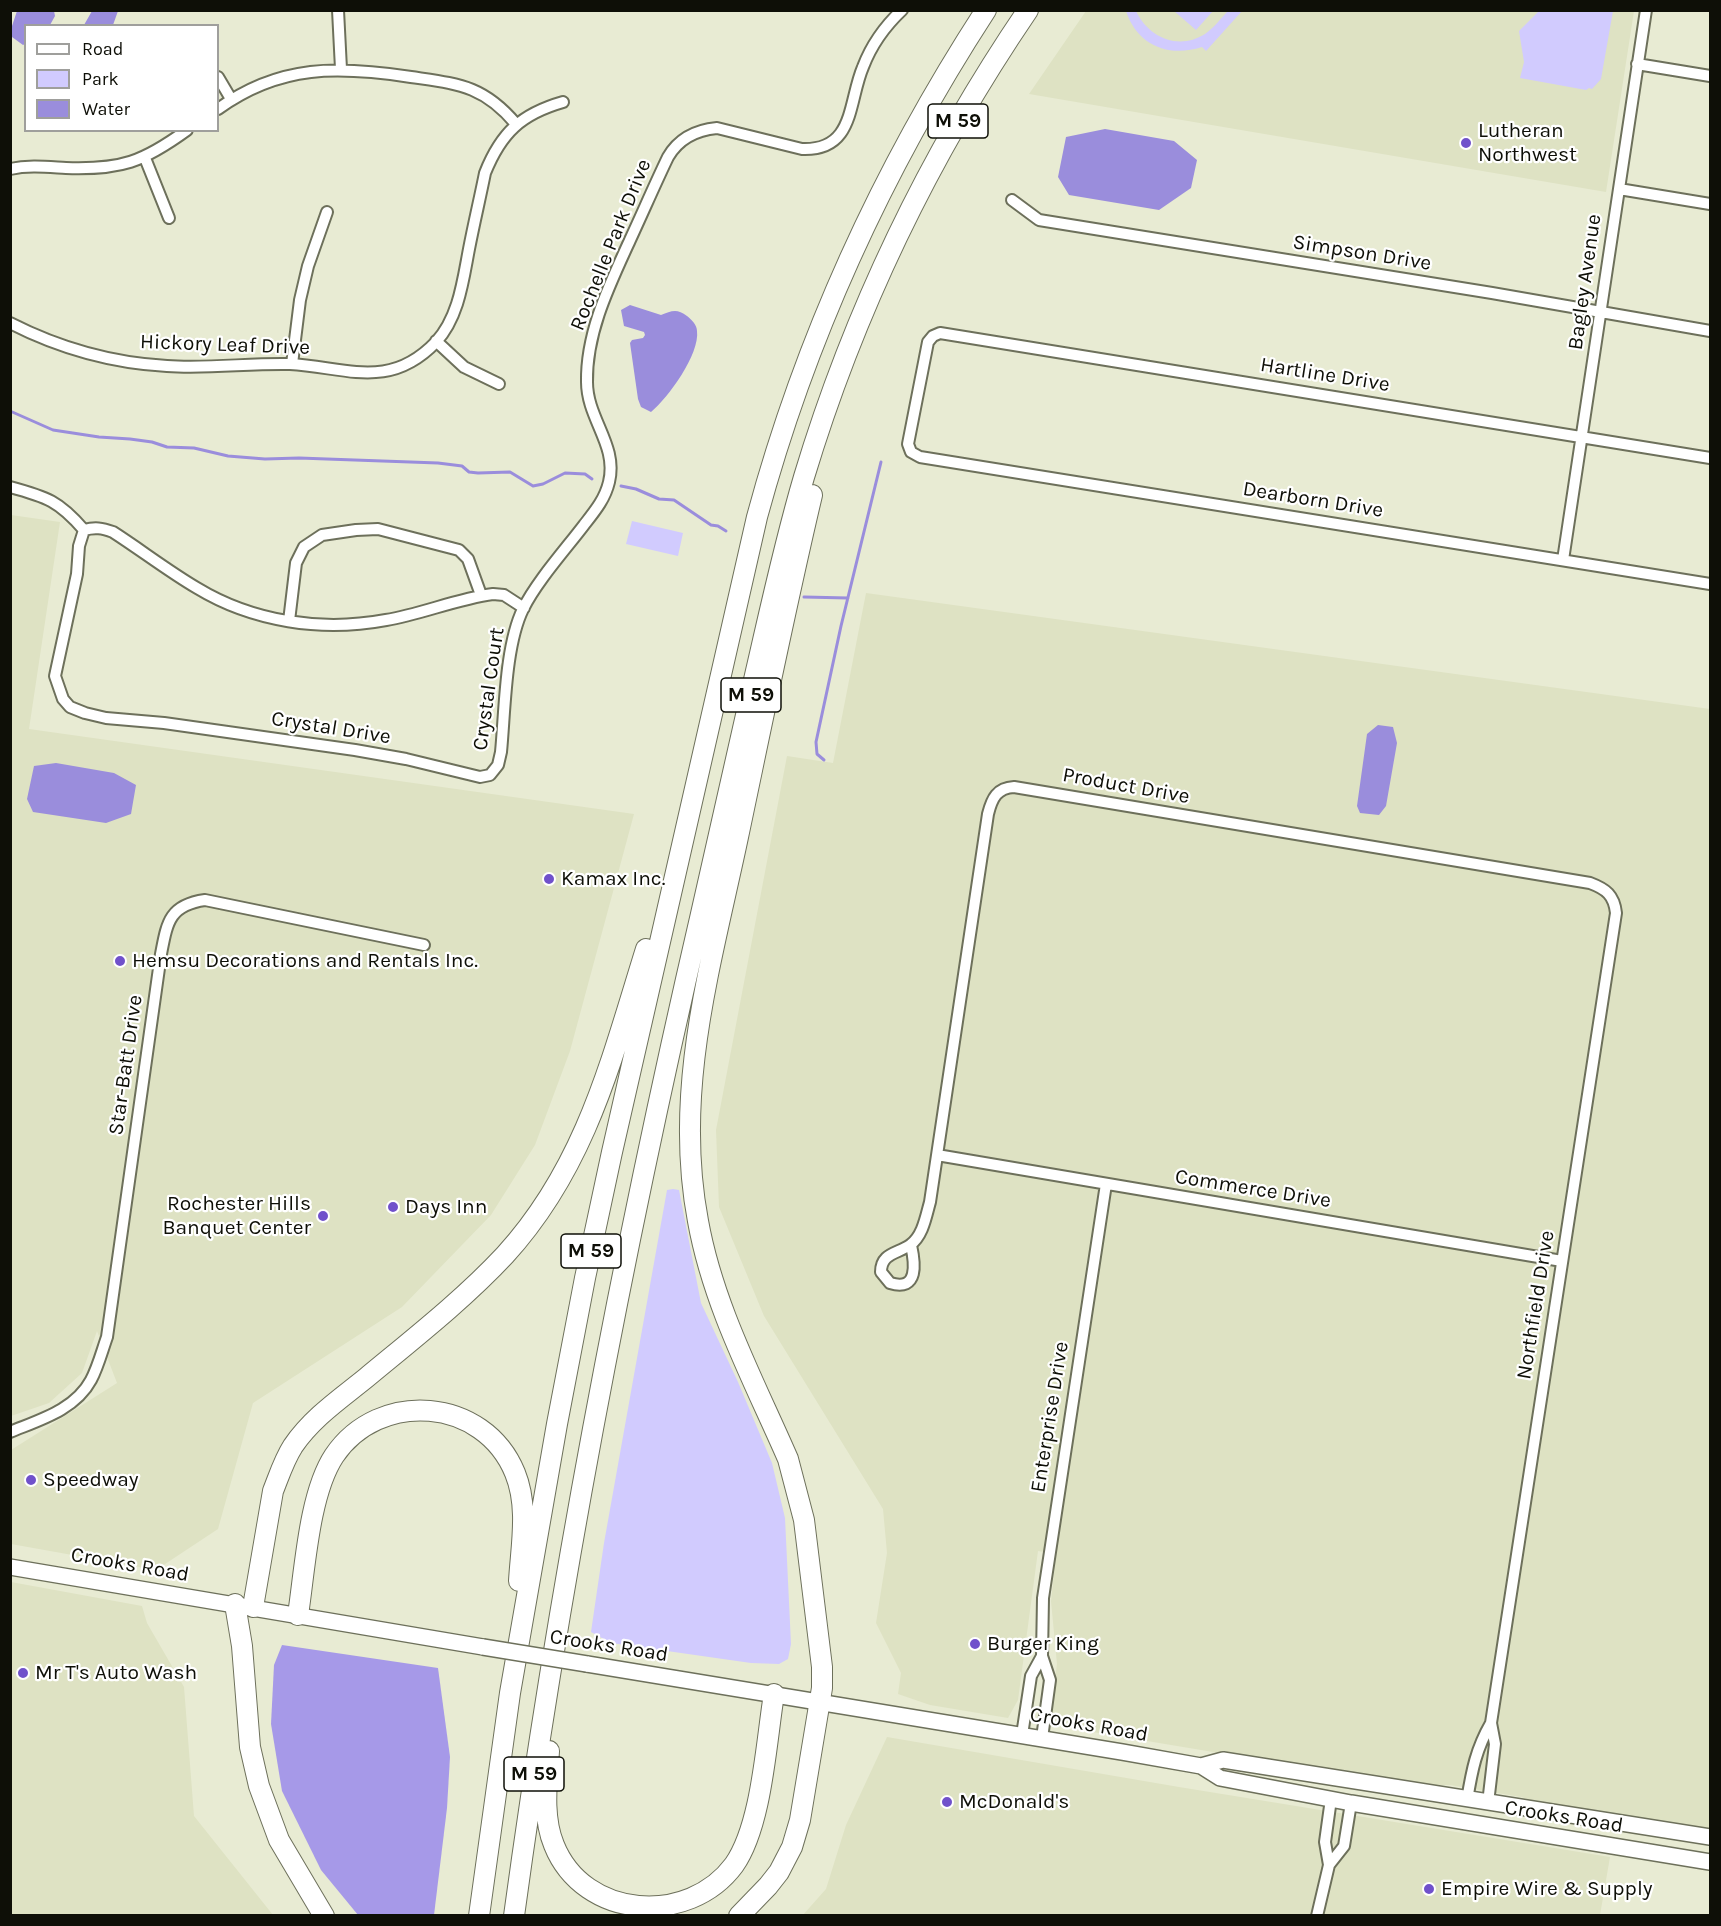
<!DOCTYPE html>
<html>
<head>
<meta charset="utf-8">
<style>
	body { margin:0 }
	#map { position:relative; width:1721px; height:1926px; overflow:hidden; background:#e8ebd3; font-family:Karla,sans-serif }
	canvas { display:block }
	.frame { position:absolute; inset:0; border:12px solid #0e0f07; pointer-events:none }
	.legend { position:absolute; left:24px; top:24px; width:195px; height:108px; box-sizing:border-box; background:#fff; border:2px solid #9f9f9c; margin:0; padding:8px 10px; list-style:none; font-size:18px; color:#0e0f07 }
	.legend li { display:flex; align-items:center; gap:12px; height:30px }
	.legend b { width:30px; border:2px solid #9f9f9c }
</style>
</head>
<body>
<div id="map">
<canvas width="1721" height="1926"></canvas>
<div class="frame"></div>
<ul class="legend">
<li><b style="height:8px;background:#fff"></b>Road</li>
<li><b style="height:16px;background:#d1cbfe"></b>Park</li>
<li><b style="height:16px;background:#9a8ddc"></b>Water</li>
</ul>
</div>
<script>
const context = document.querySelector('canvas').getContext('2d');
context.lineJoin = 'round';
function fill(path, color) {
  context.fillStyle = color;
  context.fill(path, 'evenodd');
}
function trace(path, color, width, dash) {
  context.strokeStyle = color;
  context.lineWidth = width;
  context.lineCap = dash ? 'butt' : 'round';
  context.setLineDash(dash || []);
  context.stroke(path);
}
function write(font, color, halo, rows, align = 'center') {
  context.font = font + ' Karla,sans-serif';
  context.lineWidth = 4.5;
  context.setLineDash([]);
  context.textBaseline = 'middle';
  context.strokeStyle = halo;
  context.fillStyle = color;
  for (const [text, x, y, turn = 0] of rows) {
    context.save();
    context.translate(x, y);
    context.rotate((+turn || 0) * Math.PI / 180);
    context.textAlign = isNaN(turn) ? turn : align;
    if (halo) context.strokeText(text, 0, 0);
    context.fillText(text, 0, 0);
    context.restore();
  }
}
fill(new Path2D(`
	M1086,11H1634L1606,192L1029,94Z
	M11,515L60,522L29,729L634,814L570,1051L535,1145L491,1215L402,1307L253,1403L218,1529L156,1570L11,1544V1450L117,1383L97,1331L82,1373L49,1403L11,1416Z
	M866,593L1710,709V1830L1548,1805L1521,1797L1450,1785H1411L1063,1727L1055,1720L1051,1709L1057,1664L1051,1601L1056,1554L1038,1551L1018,1700L1008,1718L930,1705L898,1694L901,1673L876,1623L887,1553L883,1509L764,1316L719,1207L716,1130L787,756L833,763Z
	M11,1582L142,1606L147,1623L184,1687L194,1816L273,1915H11Z
	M887,1737L1179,1787L1610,1857L1600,1915L802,1916L826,1889L846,1825Z`), '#dee2c3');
fill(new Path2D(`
	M1540,10L1613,11L1601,79L1592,89L1589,88L1586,90L1520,78L1524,62L1519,31Z
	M1126,11H1136C1148,37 1178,51 1205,34C1214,28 1221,18 1228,11H1242L1206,51L1202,47C1168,58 1137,45 1126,11Z
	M1174,11H1213L1196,30Z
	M632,521L683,533L678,556L626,544Z
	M673,1189L679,1190L701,1303L738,1382L772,1463L785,1518L791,1644L788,1659L779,1664L751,1663L611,1643L591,1632L604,1543L667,1190Z`), '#d1cbfe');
fill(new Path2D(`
	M282,1645L438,1668L450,1757L447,1808L434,1915H358L321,1870L282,1791L271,1724L274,1665Z`), '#a699e8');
fill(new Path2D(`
	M17,11H54L55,16L50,25L26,26L25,44L23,45L12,37V26Z
	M92,11V10L118,11L113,25H84Z
	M1105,129L1174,141L1197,160L1191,188L1159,210L1069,195L1058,177L1066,137Z
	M630,305L661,315C671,311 677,308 687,316C692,320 697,325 697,331C700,354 668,398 651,412L641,407L638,399L630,343L632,340L643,338L645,335L644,332L624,326L621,310Z
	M1378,725L1393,727L1397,743L1386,806L1379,815L1360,813L1357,806L1367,734Z
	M56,763L114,773L136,785L131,814L106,823L33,812L27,799L34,766Z`), '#9a8ddc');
trace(new Path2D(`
	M10,411L53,430L99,437L130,439L152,442L167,447L194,448L228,456L265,459L299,458L438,463L462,466L469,472L478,473L510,472L533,486L543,484L565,473L585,474L592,479
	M621,486L636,489L659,499L674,500L711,525L718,526L726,531
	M804,597L848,598
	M824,760L817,754L816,742L841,626L881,462`), '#9a8ddc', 3);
const minor = new Path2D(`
	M338,10L341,69
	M1637,64L1710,76
	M218,77L231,99
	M218,109C280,64 339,66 411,77C458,84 483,85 516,124
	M145,158L169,218
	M10,169C29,165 47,167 66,168C121,170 143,162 187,130
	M1619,189L1710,204
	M1012,200L1039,220L1492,293L1710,331
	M10,323C59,348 112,363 167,366C208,369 249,363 290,364C346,367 389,391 436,342C459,317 463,280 469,249C474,223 480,198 485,173C501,133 521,114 563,102
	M436,341L464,367L499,384
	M292,364L300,300L308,266L327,212
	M1710,458L940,333L933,336L928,342L908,444L911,452L920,457L1710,584
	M10,487C47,497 59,501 84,530C95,527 102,528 113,532C141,550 168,571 197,588C253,622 322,632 386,620C422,614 456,599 493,594L504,595L524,608
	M84,530L79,546L77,574L55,676L63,699L70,707L85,713L106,718L164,723L355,750L406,759L480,777L490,775L498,765L501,752C505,711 505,646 523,609C537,581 565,550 584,525C595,511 605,499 609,482C618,445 587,419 587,382C586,332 610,284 630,240C643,212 655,184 668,157C679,138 696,130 717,128L802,149C855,151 848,102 863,67C871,46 885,26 902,10
	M1563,560L1646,10
	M289,621L296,563L304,547L322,535L356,530L378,529L459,550L468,559L481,595
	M937,1155L1562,1261
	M911,1245C915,1263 919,1292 890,1283L881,1272C881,1253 897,1254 910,1245C923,1236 926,1216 930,1202L988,814C992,798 997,788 1014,787L1590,883C1606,889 1614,895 1616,913L1491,1723L1495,1744L1488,1803
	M10,1432C39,1420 75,1410 91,1380C98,1367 102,1351 107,1337L161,954C167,923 169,905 205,900L424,945
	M1022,1735L1031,1676L1042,1656
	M1042,1738L1050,1680L1042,1656L1043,1598L1106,1184
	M1467,1800C1472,1770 1476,1749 1491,1723
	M1329,1865L1325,1842L1331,1799
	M1317,1916L1329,1865L1344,1846L1351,1803`);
const secondary = new Path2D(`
	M10,1567L483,1647
	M587,1664L1122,1752L1201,1766L1220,1778L1351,1803L1710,1862
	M1201,1766L1223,1760L1710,1837`);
const motorway = new Path2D(`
	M235,1604L242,1646L250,1747L259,1786L279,1840L324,1916
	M253,1607L273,1491C279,1476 284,1460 293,1446C312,1418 340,1399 366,1378C413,1339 463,1300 505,1255C586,1166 611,1061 646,949
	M298,1615C305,1569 309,1494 334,1456C379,1389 484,1397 515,1473C529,1507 521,1546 519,1581
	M549,1751C547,1782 542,1816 554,1845C584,1920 689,1926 734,1865C762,1825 766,1743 774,1694
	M479,1916L510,1693L557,1424L585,1278L612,1152L757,517C806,336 884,167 986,10
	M514,1916C560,1579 624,1246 701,914C719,833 738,752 756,671C771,606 785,541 804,477C854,311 930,154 1028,10
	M739,1916L768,1886L779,1872L792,1847L800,1820L822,1688V1667L804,1520L788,1459C754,1381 713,1305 698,1221C673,1090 711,965 738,837C762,723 785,609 812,495`);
trace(minor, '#6d705b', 14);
trace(secondary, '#6d705b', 18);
trace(motorway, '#6d705b', 22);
trace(minor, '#fff', 10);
trace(secondary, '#fff', 15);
trace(motorway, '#fff', 20);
const secondaryBridge = new Path2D(`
	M483,1647L587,1664`);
trace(secondaryBridge, '#6d705b', 18, []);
trace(secondaryBridge, '#fff', 15);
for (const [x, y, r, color] of [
	[1466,143,6,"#7051cb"],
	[549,879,6,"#7051cb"],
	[120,961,6,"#7051cb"],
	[393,1207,6,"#7051cb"],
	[323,1216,6,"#7051cb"],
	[31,1480,6,"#7051cb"],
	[975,1644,6,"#7051cb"],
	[23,1673,6,"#7051cb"],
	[947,1802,6,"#7051cb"],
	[1429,1889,6,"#7051cb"]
]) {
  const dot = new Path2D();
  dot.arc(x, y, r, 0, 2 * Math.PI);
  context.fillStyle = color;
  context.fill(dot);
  trace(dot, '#fff', 2);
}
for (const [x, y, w] of [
	[958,121,60],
	[751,695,60],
	[591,1251,60],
	[534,1774,60]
]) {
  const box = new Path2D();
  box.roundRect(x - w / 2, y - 17, w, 34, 4.5);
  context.fillStyle = '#fff';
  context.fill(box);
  trace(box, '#0e0f07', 1.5);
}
write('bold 20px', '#0e0f07', null, [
	["M 59",958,121],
	["M 59",751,695],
	["M 59",591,1251],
	["M 59",534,1774]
]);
write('21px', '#0e0f07', '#fff', [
	["Lutheran",1478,131],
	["Northwest",1478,155],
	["Kamax Inc.",561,879],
	["Hemsu Decorations and Rentals Inc.",132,961],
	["Rochester Hills",311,1204,"right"],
	["Banquet Center",311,1228,"right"],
	["Days Inn",405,1207],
	["Speedway",43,1480],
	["Burger King",987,1644],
	["Mr T's Auto Wash",35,1673],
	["McDonald's",959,1802],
	["Empire Wire & Supply",1441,1889]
], 'left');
write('21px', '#0e0f07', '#fff', [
	["Rochelle Park Drive",611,245,-68],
	["Simpson Drive",1362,253,9],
	["Bagley Avenue",1585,282,-82],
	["Hickory Leaf Drive",225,345,2],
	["Hartline Drive",1325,375,9],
	["Dearborn Drive",1313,500,9],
	["Crystal Court",489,689,-82],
	["Crystal Drive",331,728,9],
	["Product Drive",1126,786,10],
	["Star-Batt Drive",126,1065,-82],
	["Commerce Drive",1253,1189,9],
	["Northfield Drive",1536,1305,-81],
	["Enterprise Drive",1050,1417,-81],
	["Crooks Road",130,1565,10],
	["Crooks Road",609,1646,9],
	["Crooks Road",1089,1725,10],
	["Crooks Road",1564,1817,9]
]);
</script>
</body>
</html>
